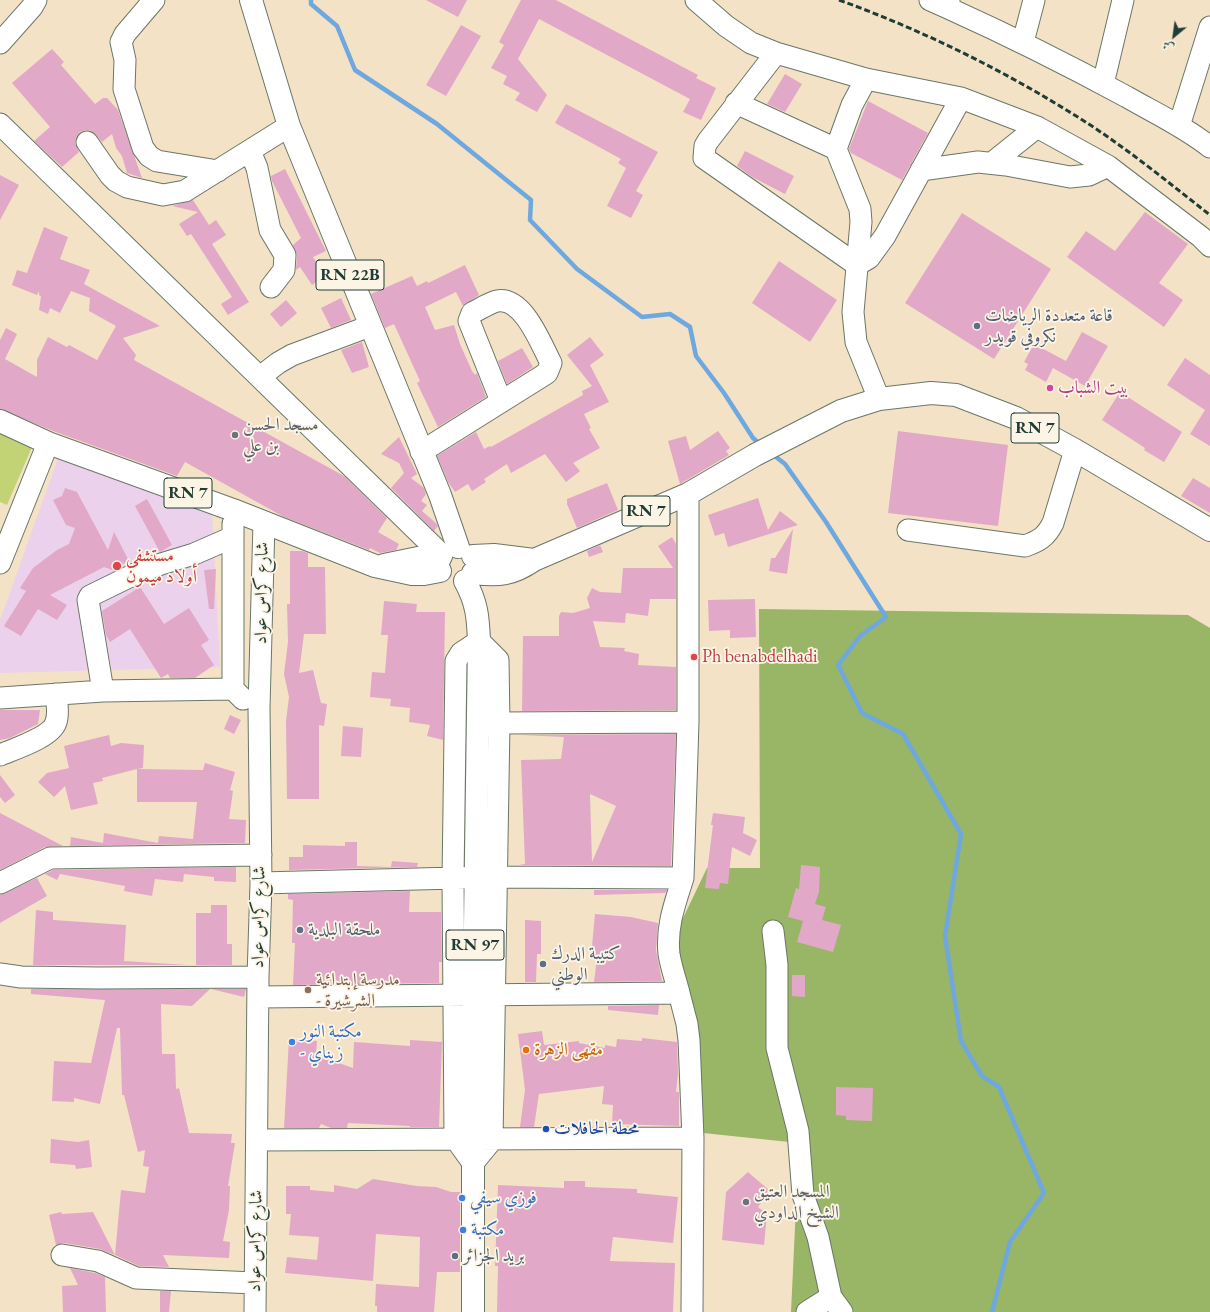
<!DOCTYPE html>
<html>
<head>
<meta charset="utf-8">
<style>
	body { margin:0 }
	#map { position:relative; width:1210px; height:1312px; overflow:hidden; background:#f4e2c6; font-family:"EB Garamond",Amiri,serif }
	canvas { display:block }
	.north { position:absolute; left:1154px; top:16px; width:40px; height:40px; -webkit-text-stroke:3px #fcf5e5; paint-order:stroke; rotate:209deg; font-size:11px; font-weight:700; line-height:16px; text-align:center; color:#1f3d34 }
	.north::after { content:''; display:block; margin:auto; width:14px; height:18px; background:#1f3d34; clip-path:polygon(50% 0,100% 100%,50% 72%,0 100%) }
</style>
</head>
<body>
<div id="map">
<canvas width="1210" height="1312"></canvas>
<div class="north">ش</div>
</div>
<script>
const context = document.querySelector('canvas').getContext('2d');
context.lineJoin = 'round';
function fill(path, color) {
  context.fillStyle = color;
  context.fill(path, 'evenodd');
}
function trace(path, color, width, dash) {
  context.strokeStyle = color;
  context.lineWidth = width;
  context.lineCap = dash ? 'butt' : 'round';
  context.setLineDash(dash || []);
  context.stroke(path);
}
function write(font, color, halo, rows, align = 'center') {
  context.font = font + ' "EB Garamond",Amiri,serif';
  context.lineWidth = 3.5;
  context.setLineDash([]);
  context.textBaseline = 'middle';
  context.strokeStyle = halo;
  context.fillStyle = color;
  for (const [text, x, y, turn = 0] of rows) {
    context.save();
    context.translate(x, y);
    context.rotate((+turn || 0) * Math.PI / 180);
    context.textAlign = isNaN(turn) ? turn : align;
    if (halo) context.strokeText(text, 0, 0);
    context.fillText(text, 0, 0);
    context.restore();
  }
}
fill(new Path2D(`
	M61,450L212,512L220,667L0,673V620Z`), '#ebd1eb');
fill(new Path2D(`
	M0,433L32,447L7,505L0,502Z`), '#c2d375');
fill(new Path2D(`
	M759,609L1188,615L1210,628V1312H791L799,1143L703,1133L673,939L707,868H760Z`), '#99b566');
trace(new Path2D(`
	M311,0V4L337,26L355,70L437,124L531,200L530,220L577,269L642,317L670,314L690,327L696,356L724,393L753,438L761,445
	M771,453L785,464L826,522L886,617L860,636L838,665L862,713L903,734L961,834L945,936L961,1041L982,1076L999,1087L1044,1193L1010,1242L992,1312`), '#6ea8de', 4.5);
fill(new Path2D(`
	M426,0H467L458,17Z
	M521,0H556L698,75L696,78L716,88L701,120L683,112L690,99L539,19L518,59L547,95L537,112L515,100L520,93L503,84L507,76L491,68L504,45L499,42Z
	M461,25L481,36L446,96L426,85Z
	M52,49L64,62L61,65L95,104L103,98H107L118,110L142,178L127,173L122,156L116,148L112,134L102,142L92,131L86,130L80,132L76,137L75,143L79,152L62,167L34,141L50,127L12,83Z
	M785,74L802,84L785,112L767,104Z
	M868,101L928,133L902,180L851,153L849,149Z
	M566,104L658,152L636,191L643,195L631,218L607,206L626,168L618,163L621,159L555,123Z
	M745,151L794,176L785,194L752,177L737,166Z
	M285,169L326,251L313,257L325,276L312,285L300,267L296,270L297,255L293,245L301,238L272,181L271,176Z
	M0,175L19,185L0,220Z
	M193,200L209,225L216,220L226,235L212,244L249,302L228,315L221,304L232,297L191,234L187,236L179,224L198,212L172,206Z
	M1145,212L1188,244L1159,283L1183,300L1164,327L1067,257L1086,231L1115,251Z
	M962,213L1051,269L994,359L905,303Z
	M44,227L68,237L60,259L90,270L84,284L160,326L123,338L136,355L134,360L344,476L387,518L378,532L399,544L396,550L380,553L370,548L369,550L284,517L185,462L177,476L53,431L0,409V340L6,328L17,334L5,359L37,377V360L48,337L67,347L69,345L97,360L116,326L89,311L90,298L71,291L60,313L50,308L48,314L39,310L41,296L39,295V291L37,295L12,285L17,270L27,273Z
	M779,261L837,300L810,342L752,303Z
	M465,265L479,295L463,306L456,292L425,307L435,330L454,325L460,344L472,371L475,375L477,373L486,397L438,427L417,383L420,381L394,324L385,328L371,294L412,276L417,286L427,281L428,283Z
	M341,298L351,320L331,328L321,308Z
	M286,300L297,313L281,327L270,314Z
	M1082,332L1108,346L1085,386L1053,368L1046,382L1025,370L1028,364L1024,362L1034,344L1066,361Z
	M590,337L604,355L590,365L609,402L584,414L591,428L589,429L600,448L573,463L580,471L566,482L545,454L511,473L507,464L484,479L486,482L472,491L468,484L455,492L448,482L437,456L476,432L484,449L490,446L491,447L583,395L582,391L592,386L567,355Z
	M362,342L369,367L352,373L341,350Z
	M522,348L533,367L507,384L498,361Z
	M1185,358L1210,375V446L1190,434L1205,410L1167,385Z
	M1120,392L1182,432L1164,462L1144,450L1145,448L1102,420Z
	M718,431L730,448L726,451L729,455L680,484L668,441L686,436L690,450Z
	M898,431L1008,445L998,526L888,513Z
	M399,437L417,474L411,478L424,488L426,494L421,501L427,505L422,511L436,523L438,526L434,531L391,488L404,473L399,463L381,454Z
	M1193,478L1210,488V513L1181,496Z
	M607,483L618,510L577,528L567,504V499Z
	M65,488L77,492L108,550L114,532L129,561L117,567L118,569L115,571L104,567L50,595L67,605L57,620L38,609L21,636L4,626L26,591L20,588L33,568L57,550L69,544L75,528L66,525L53,500L62,496Z
	M758,498L768,530L780,511L798,525L728,547L724,533L715,536L708,515Z
	M147,499L172,545L160,552L135,506Z
	M793,529L787,574L769,571L771,558H775Z
	M628,533L600,545L603,552L589,557L587,551Z
	M672,537L676,544V599H650L648,616L626,613L625,623L593,621L600,647L625,648L624,651L639,654L638,665L676,667V710L522,711L523,636H559V616L561,612L573,613L590,608L587,598L592,588L600,592L621,593L623,568H673L658,546Z
	M290,551H302L308,553V567H325L326,634H304L299,673L313,670L321,703L327,704L324,726L319,725V799H287L286,721L289,697L284,674L288,642L287,604H290Z
	M216,569L214,609H209L204,570Z
	M140,587L164,624L189,608L209,640L201,645L214,665L195,678H170L168,674L161,678L130,629L110,642L106,635L102,611Z
	M755,599L756,637L730,638V630L709,631L708,600Z
	M384,601L417,604L416,612H445L443,740L427,736L430,725L409,722L410,708L390,706L391,699L370,697L372,672L385,673L388,635H381Z
	M0,710H40L38,724L10,738L0,740Z
	M230,715L241,720L234,734L224,729Z
	M343,726L363,728L361,757L341,756Z
	M676,734L671,866L519,865L525,864L521,760L561,759L564,737L521,735ZM590,794L616,806L592,862Z
	M109,735L111,746L121,743L144,745L143,768L137,769L203,770L205,763L235,772L230,790L233,791L229,819L246,820L245,843L70,846L71,837L103,843L104,833L158,843L159,836L193,839L197,802H137V769L102,778L103,781L93,783L98,804L71,810L65,786L54,797L38,782L47,773L69,768L64,746Z
	M0,775L15,795L5,803L0,797Z
	M0,813L63,846L45,847L0,870Z
	M713,813L745,817L743,833L757,840L750,856L732,847L728,884L720,883L719,889L705,888L713,825H711Z
	M345,842H357V866L391,867L392,861L418,863L417,867L289,870V857H303V845L345,846Z
	M801,865L820,867L819,892L815,904L826,907L822,920L841,925L833,952L797,942L803,921L788,917L796,888L799,889Z
	M236,867V882L214,881V877L184,874L183,882L155,879L152,896L124,891L125,886L60,874L57,880L45,874L53,870Z
	M37,878L47,896L0,923V895Z
	M594,890H667L665,893L594,895Z
	M410,891L409,912H441L442,962H439V983L293,985L295,943H292L293,900L288,899V894Z
	M211,905H227V944H232V965H196V913H211Z
	M36,910L53,912V920L126,925L124,961L188,965H33Z
	M595,914L631,917L658,923L656,950L662,981L594,982L597,958L591,957Z
	M525,920L541,921V954H537L536,982H525Z
	M792,975H805V997L792,996Z
	M31,989H210L192,1006L161,1004L162,1054H175L176,1089L179,1088L189,1133L232,1134L231,1143H235L228,1186H230L229,1210L223,1241L230,1242L229,1258L163,1255L169,1267L139,1266L115,1255L121,1190L145,1193L149,1167L143,1166L145,1150L138,1152L124,1095H122L120,1028H117L100,1104L74,1098V1102L52,1101L54,1061L91,1063L105,1000L31,994Z
	M211,989H246L244,997Z
	M659,1005L658,1015L608,1010V1006Z
	M542,1031L544,1045L579,1041V1043L605,1048V1045L616,1047L617,1039L642,1041V1038L677,1042L678,1074L676,1092H679V1126L612,1124L613,1105L602,1104L604,1086L539,1094L534,1127H520L525,1090L518,1034Z
	M289,1039L317,1041L316,1055L353,1068L354,1042L410,1046V1040L442,1042L439,1127H410V1126L348,1123L347,1128H331L321,1124L319,1128H284Z
	M836,1087L873,1088L872,1121L846,1120V1116L836,1115Z
	M51,1139L78,1142L89,1140L92,1167L76,1169L75,1165L50,1163Z
	M748,1172L770,1191L758,1207L767,1214L764,1245L722,1240L726,1192Z
	M373,1179L417,1186L436,1187L451,1192H460V1272H437L434,1312H377V1306H375L376,1284L419,1287L420,1237L376,1234L373,1281L285,1273L287,1257L317,1260L319,1237L289,1235L291,1214H286V1186H310V1190L334,1192V1185L357,1189Z
	M564,1181H585V1187L637,1189V1193L678,1197L673,1243L613,1237L610,1261L675,1263L673,1312H497L498,1266H495L498,1185L564,1188Z
	M61,1212L62,1214L93,1212L115,1255L100,1249L64,1243L56,1245L49,1215Z
	M70,1268L95,1273L105,1277L106,1312H63L62,1286L78,1285Z
	M160,1291H171L169,1312H160Z`), '#e2a8c7');
const minor = new Path2D(`
	M154,0L125,34L121,42L125,60L124,89L143,148L149,156L157,161L218,171
	M696,0L726,26L751,43L776,53L866,79L961,98L1037,127L1108,166L1201,237L1210,246
	M930,0L948,8L949,0
	M948,8C1008,35 1068,65 1127,97C1155,113 1185,127 1210,147
	M1023,42L1034,0
	M0,43L32,7L36,0
	M776,53L708,141L705,146L704,158L857,265L869,258L885,236L961,98
	M866,79L852,105L836,149L860,209L861,222L853,312L856,342L879,399
	M1103,84L1123,0
	M736,103L836,149
	M0,124L442,555
	M1179,126L1210,27
	M87,142L110,175L116,181L127,187L163,195L185,191L289,126
	M250,151L257,168L270,230L285,255L284,270L271,287
	M992,163L1037,127
	M921,170L978,162L1006,165L1070,177L1089,175L1108,166
	M260,377L278,363L292,355L370,326
	M421,452L547,373L551,363C541,344 523,296 497,301C489,303 480,309 472,313L469,321L501,401
	M688,494V722
	M233,524V689L243,699
	M908,530L1025,546C1039,541 1046,537 1053,523L1075,450
	M0,563L48,443
	M479,641L498,660L499,723L492,1140L473,1163L455,1138L453,879L456,661L461,653Z
	M103,691L88,600L90,596L135,574L161,564L194,554L233,537
	M0,698L103,691L233,689
	M486,725L499,723L688,722L683,878
	M0,755C14,749 52,737 56,722C59,714 57,702 56,694
	M0,883L50,858L261,855
	M261,883L495,877L683,878C675,903 666,927 669,954C671,967 676,981 679,993
	M773,931L777,965V1048L798,1131L803,1195L818,1237L831,1297L807,1312
	M0,974L21,977L100,978L258,977
	M258,997L679,993L687,1024L689,1040L693,1138
	M257,1140L693,1138L692,1312
	M62,1255L98,1261L136,1278L255,1283
	M831,1297L842,1312
	M255,1312L258,977L261,883L259,708L264,522`);
const major = new Path2D(`
	M251,0L289,126L440,495L458,547
	M0,421L48,443L233,510L375,566L412,574H424L440,571
	M473,556L494,555L534,560
	M384,565L418,558H440
	M473,573C499,576 512,575 534,560L688,494L755,455L841,411L879,399L931,393L956,395L1016,418L1075,450L1210,530
	M465,581C477,603 478,617 479,641L474,996L475,1139L473,1163V1312`);
trace(minor, '#6a7767', 23);
trace(major, '#6a7767', 24);
trace(minor, '#fff', 21);
trace(major, '#fff', 22);
trace(new Path2D(`
	M839,0C919,29 995,66 1068,111C1118,141 1164,179 1210,215`), '#1f3d34', 3, [6, 3]);
for (const [x, y, r, color] of [
	[977,326,4,"#5c6f8a"],
	[1050,388,4,"#d1479c"],
	[235,435,4,"#6b7280"],
	[117,566,5,"#e0444e"],
	[694,657,4,"#e0444e"],
	[300,930,4,"#5c6f8a"],
	[543,964,4,"#5c6f8a"],
	[308,990,4,"#8d6e63"],
	[292,1042,4,"#3f7fe0"],
	[526,1050,4,"#e8710a"],
	[546,1129,4,"#1a4fb4"],
	[462,1198,4,"#3f7fe0"],
	[746,1202,4,"#6b7280"],
	[463,1230,4,"#3f7fe0"],
	[455,1256,4,"#5c6f8a"]
]) {
  const dot = new Path2D();
  dot.arc(x, y, r, 0, 2 * Math.PI);
  context.fillStyle = color;
  context.fill(dot);
  trace(dot, '#fcf5e5', 1.5);
}
for (const [x, y, w] of [
	[350,275,68],
	[1035,428,48],
	[188,493,48],
	[646,511,48],
	[475,945,58]
]) {
  const box = new Path2D();
  box.roundRect(x - w / 2, y - 15, w, 30, 3);
  context.fillStyle = '#fcf5e5';
  context.fill(box);
  trace(box, '#1f3d34', 1);
}
write('bold 17px', '#1f3d34', null, [
	["RN 22B",350,275],
	["RN 7",1035,428],
	["RN 7",188,493],
	["RN 7",646,511],
	["RN 97",475,945]
]);
write('18px', '#4e5e75', '#fcf5e5', [
	["قاعة متعددة الرياضات",985,316],
	["نكروفي قويدر",985,337],
	["ملحقة البلدية",308,930],
	["كتيبة الدرك",551,954],
	["الوطني",551,975],
	["بريد الجزائر",463,1256]
], 'left');
write('18px', '#b23c85', '#fcf5e5', [
	["بيت الشباب",1058,388]
], 'left');
write('18px', '#5b616d', '#fcf5e5', [
	["مسجد الحسن",243,425],
	["بن علي",243,446],
	["المسجد العتيق",754,1192],
	["الشيخ الداودي",754,1213]
], 'left');
write('18px', '#be3a42', '#fcf5e5', [
	["مستشفى",126,556],
	["أولاد ميمون",126,577],
	["Ph benabdelhadi",702,657]
], 'left');
write('18px', '#1f3d34', '#fcf5e5', [
	["شارع كراس عواد",262,593,-89],
	["شارع كراس عواد",259,917,-89],
	["شارع كراس عواد",256,1241,-89]
]);
write('18px', '#785e54', '#fcf5e5', [
	["مدرسة إبتدائية",316,980],
	["- الشرشيرة",316,1001]
], 'left');
write('18px', '#366cbe', '#fcf5e5', [
	["مكتبة النور",300,1032],
	["- زيناي",300,1053],
	["فوزي سيفي",470,1198],
	["مكتبة",471,1230]
], 'left');
write('18px', '#c56008', '#fcf5e5', [
	["مقهى الزهرة",534,1050]
], 'left');
write('18px', '#164399', '#fcf5e5', [
	["محطة الحافلات",554,1129]
], 'left');
</script>
</body>
</html>
